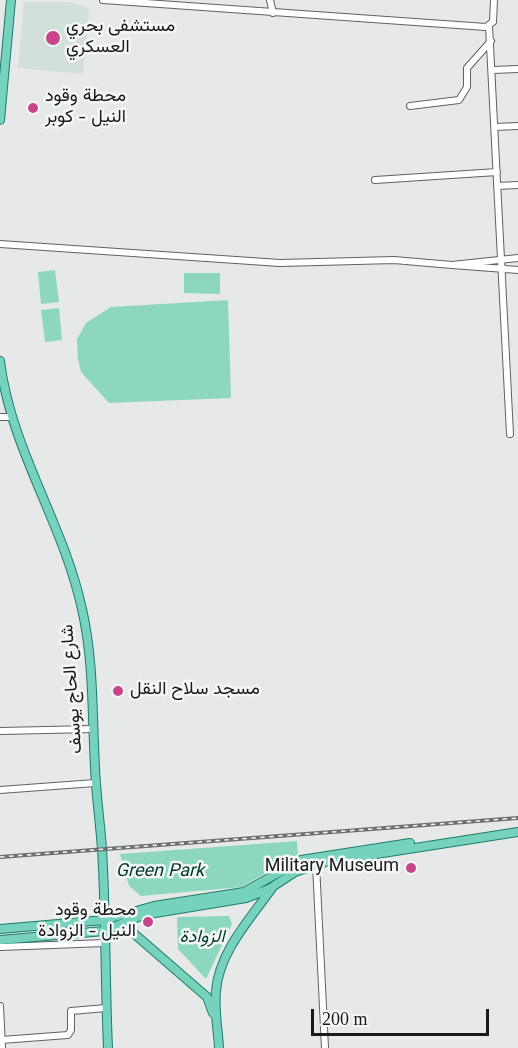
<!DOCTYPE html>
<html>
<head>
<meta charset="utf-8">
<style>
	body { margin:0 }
	#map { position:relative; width:518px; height:1048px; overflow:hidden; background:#e6e9e8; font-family:Georgia,serif }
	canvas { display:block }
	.scale { position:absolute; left:311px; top:1009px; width:178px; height:27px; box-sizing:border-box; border:3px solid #191a1a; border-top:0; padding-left:8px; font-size:18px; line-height:21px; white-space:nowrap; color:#191a1a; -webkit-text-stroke:4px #f3f7f5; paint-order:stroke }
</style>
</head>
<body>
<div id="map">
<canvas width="518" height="1048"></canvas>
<div class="scale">200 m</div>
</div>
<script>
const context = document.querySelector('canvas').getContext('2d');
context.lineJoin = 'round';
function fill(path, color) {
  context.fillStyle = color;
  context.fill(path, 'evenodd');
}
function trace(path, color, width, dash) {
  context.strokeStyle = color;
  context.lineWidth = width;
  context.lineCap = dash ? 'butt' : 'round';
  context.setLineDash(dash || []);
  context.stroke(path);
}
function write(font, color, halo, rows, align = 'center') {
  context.font = font + ' Georgia,Vazirmatn,serif';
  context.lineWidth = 5;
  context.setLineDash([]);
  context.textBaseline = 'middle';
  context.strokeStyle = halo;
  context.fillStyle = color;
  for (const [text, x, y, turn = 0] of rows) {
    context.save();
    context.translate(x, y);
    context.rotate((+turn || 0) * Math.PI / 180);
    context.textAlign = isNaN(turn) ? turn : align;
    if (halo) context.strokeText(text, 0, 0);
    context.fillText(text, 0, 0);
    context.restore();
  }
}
fill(new Path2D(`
	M24,2H69L89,8L83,74L18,68Z`), '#d3dfda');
fill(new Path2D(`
	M55,270L59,302L41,304L38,272Z
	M184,273H220V294L184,293Z
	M228,300L231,398L109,403L81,372L78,360L77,339L86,323L111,307Z
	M59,308L62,340L45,342L41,310Z
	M297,841L298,854L242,887L141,896L129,886L120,854Z
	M229,916L232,924L206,979L178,949L177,917Z`), '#8dd7bf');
const minor = new Path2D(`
	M103,0L486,27L493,22L494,0
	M270,0L273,13
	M489,26L510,434
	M493,70L518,69
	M410,106L459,100L467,87V68L491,41
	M495,127L518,126
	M375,180L497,172
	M497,186L518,185
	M0,244L280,263L394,260L452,265
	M518,258L452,265L518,270
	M0,417H11
	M0,731L93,729
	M0,790L95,783
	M316,864L325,1048
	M0,947L105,943
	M0,1006L2,1048
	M1,1040L68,1035L71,1030V1011L106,1008`);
const major = new Path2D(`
	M0,120L11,0
	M0,361C11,450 63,522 82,609C94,661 92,715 95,767C96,795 100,821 102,849C106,915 105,982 108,1048
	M124,925L207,997L213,1013
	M0,929L104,920L154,906L244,892L301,860L410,843
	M0,940L104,931L143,915L246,898L269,889L295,872L325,862L518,832
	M219,1048C218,1029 214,1010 216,991C219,952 250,919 272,888`);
trace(minor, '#5f6261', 8);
trace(major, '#1b7e67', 10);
trace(minor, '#fff', 6);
trace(major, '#77d2bd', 8);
const rail = new Path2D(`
	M0,857L518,818`);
trace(rail, '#6e6f6f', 4);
trace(rail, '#f3f7f5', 1.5, [4.5]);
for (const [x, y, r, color] of [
	[53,38,8,"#c9458a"],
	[33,108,6,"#c9458a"],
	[118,691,6,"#c9458a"],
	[411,868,6,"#c9458a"],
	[148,922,6,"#c9458a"]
]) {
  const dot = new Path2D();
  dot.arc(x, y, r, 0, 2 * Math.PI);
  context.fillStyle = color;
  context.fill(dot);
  trace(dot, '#f3f7f5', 2);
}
write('18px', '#191a1a', '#f3f7f5', [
	["مستشفى بحري",66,28],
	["العسكري",66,49],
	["محطة وقود",45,98],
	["النيل - كوبر",45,119],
	["مسجد سلاح النقل",130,691],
	["Military Museum",399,868,"right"],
	["محطة وقود",136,912,"right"],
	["النيل - الزوادة",136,933,"right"]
], 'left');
write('18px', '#191a1a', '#f3f7f5', [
	["شارع الحاج يوسف",74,689,-94]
]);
write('italic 18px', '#043a2d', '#f3f7f5', [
	["Green Park",160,873],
	["الزوادة",202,939]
]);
</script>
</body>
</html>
